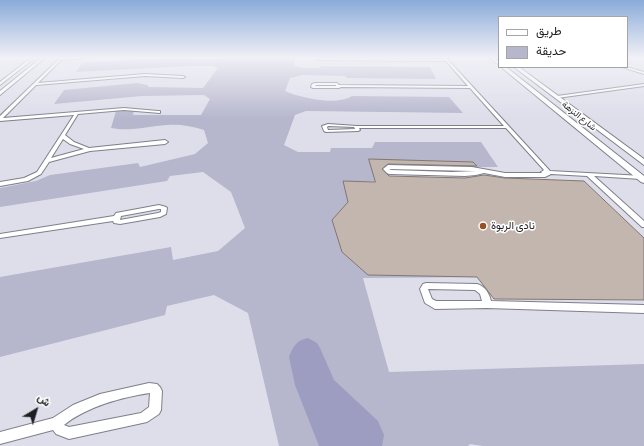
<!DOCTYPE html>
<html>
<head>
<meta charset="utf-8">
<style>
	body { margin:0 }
	#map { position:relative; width:644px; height:446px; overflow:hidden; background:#dedeeb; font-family:"Alegreya Sans",Vazirmatn,sans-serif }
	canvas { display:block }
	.legend { position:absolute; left:498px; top:16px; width:130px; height:52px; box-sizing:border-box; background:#fff; border:1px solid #a5a5a7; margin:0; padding:5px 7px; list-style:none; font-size:12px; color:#1d1d22 }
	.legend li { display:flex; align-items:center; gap:8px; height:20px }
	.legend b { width:20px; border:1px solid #a5a5a7 }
	.north { position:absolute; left:16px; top:390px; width:40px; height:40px; -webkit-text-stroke:3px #fff; paint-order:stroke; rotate:38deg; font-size:11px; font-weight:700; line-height:16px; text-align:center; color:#1d1d22 }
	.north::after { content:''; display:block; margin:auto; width:14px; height:18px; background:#1d1d22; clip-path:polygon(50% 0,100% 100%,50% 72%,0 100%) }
</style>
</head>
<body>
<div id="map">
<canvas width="644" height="446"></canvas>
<ul class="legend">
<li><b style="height:5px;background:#fff"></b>طريق</li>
<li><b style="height:11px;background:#b6b6cd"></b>حديقة</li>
</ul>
<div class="north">ش</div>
</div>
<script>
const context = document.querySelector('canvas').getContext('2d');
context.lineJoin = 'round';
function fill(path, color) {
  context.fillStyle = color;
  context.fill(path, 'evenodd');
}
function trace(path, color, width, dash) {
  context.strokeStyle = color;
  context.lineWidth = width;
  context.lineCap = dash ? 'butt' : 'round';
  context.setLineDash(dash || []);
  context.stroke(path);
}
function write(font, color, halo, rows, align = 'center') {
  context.font = font + ' "Alegreya Sans",Vazirmatn,sans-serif';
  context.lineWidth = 3;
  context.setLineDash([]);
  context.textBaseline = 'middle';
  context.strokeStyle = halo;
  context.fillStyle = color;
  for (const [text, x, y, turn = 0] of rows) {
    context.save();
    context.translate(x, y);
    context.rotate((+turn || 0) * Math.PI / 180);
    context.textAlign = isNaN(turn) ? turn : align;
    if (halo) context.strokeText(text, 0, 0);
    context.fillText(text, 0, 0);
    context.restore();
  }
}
fill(new Path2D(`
	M226,57H296L294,66L303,68H320V66L430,67L436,79L347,78L345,76L302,75L290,78L285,91C301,98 336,106 352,96L449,97L463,113L306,111L295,115L284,145L298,152H330L331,148H372L375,142H481L498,167H471L461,163H390L383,168L385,181L351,182L487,277L363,278L389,372L644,364V446H483L470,444L468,446H279L248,313L214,295L167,306L165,315L0,357V277L171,247L173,260L218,251L245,228L231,192L203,172L170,176L167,181L0,207V188L36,181L50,175L138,163L140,167L195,154L208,143L204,130C192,126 179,124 167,125C148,126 130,132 111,128L116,111H134L133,115H201L210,99L204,95L142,96L54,104L64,90L137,83L147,85L149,87L203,88L218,68L212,66H193L76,72L82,63L165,58L217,59Z`), '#b6b6cd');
fill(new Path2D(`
	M308,338L317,343L320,348L334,380L378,421L384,435L382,446H319L295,385L289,357C293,346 297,340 308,338Z`), '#9d9dc2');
const building = new Path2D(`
	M369,159L473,162L477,166L388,164L382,169L389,176L465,178L484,175L505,178L584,181L644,238V300L494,299L477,277L368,275L342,252L332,220L348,202L343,181L375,182Z`);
fill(building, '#c2b6af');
trace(building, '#827771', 1);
const minor = new Path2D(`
	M61,57H63V58L96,57L61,60L38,83L145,74L183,76L185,77L183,78L145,76L36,85L3,118L124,108L158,111H160V113L124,110L78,114L65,135L74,142L89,148L165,140L168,142L165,144L90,151L49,162L41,174L28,181L0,186V182L24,178L37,172L74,115L0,121V116ZM63,139L70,144L84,149L51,158Z
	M443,57H445L449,59V61L550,171L643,176V178L641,179L594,176L644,221V227H642L587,176L551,174L545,177H505L484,173L476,175L465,176L389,174L387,173L383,169L388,165L472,167L505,173H542L541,172L544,170L506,128H359L360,130L358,131L326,132L324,131L322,126L328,124L357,126H504L470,88L341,87L339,88H313L311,87L312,84L315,83H337L339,85L468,86L446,61L318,60L316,59L318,58L444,59ZM316,85H336V86H315ZM328,126L354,127L355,129L328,130L327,127ZM389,169L472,171H477L452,172L391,170Z
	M622,67H627L644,72V74Z
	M644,84V86L557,98L555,97L557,96Z
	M159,205L166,207L167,208L166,214L160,217L120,224L114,223L113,221L0,238V234L114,216L116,213ZM159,209H161V212L158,213L120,220L121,216Z
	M426,283L477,284C485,286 489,293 491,301L644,305V313L487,308L435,309L425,303L420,289L423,284ZM428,289L475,290L480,294L482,301H436L432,299Z
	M149,383L157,384L160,387L162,391L161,410L159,414L147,422L69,439L56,434L53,430L0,444V432L53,418L73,405L100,394ZM150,393L149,407L141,413L69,427L64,425C86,407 122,397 150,393Z`);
const tertiary = new Path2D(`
	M32,57H36L0,85V82Z
	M42,57H46L0,95V91Z`);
const secondary = new Path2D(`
	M489,57H493L499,62V65Z
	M501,67H506L644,176V183L641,182Z
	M514,67H519L644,159V165Z`);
trace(minor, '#7e7f8a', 2);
trace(tertiary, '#7e7f8a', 2);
trace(secondary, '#7e7f8a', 2);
fill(minor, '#fff');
fill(tertiary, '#fff');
fill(secondary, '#fff');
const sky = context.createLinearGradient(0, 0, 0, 119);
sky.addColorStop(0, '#8aabd9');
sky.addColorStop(0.48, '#f0f0f6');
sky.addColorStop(1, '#f0f0f600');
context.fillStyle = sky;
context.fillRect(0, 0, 644, 119);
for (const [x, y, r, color] of [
	[483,226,4,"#975129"]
]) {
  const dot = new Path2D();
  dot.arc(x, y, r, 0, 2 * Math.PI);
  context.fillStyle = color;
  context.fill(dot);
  trace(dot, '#fff', 1.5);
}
write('9px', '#1d1d22', '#fff', [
	["شارع النزهة",579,116,39]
]);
write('11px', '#1d1d22', '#fff', [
	["نادى الربوة",491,226]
], 'left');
</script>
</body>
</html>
